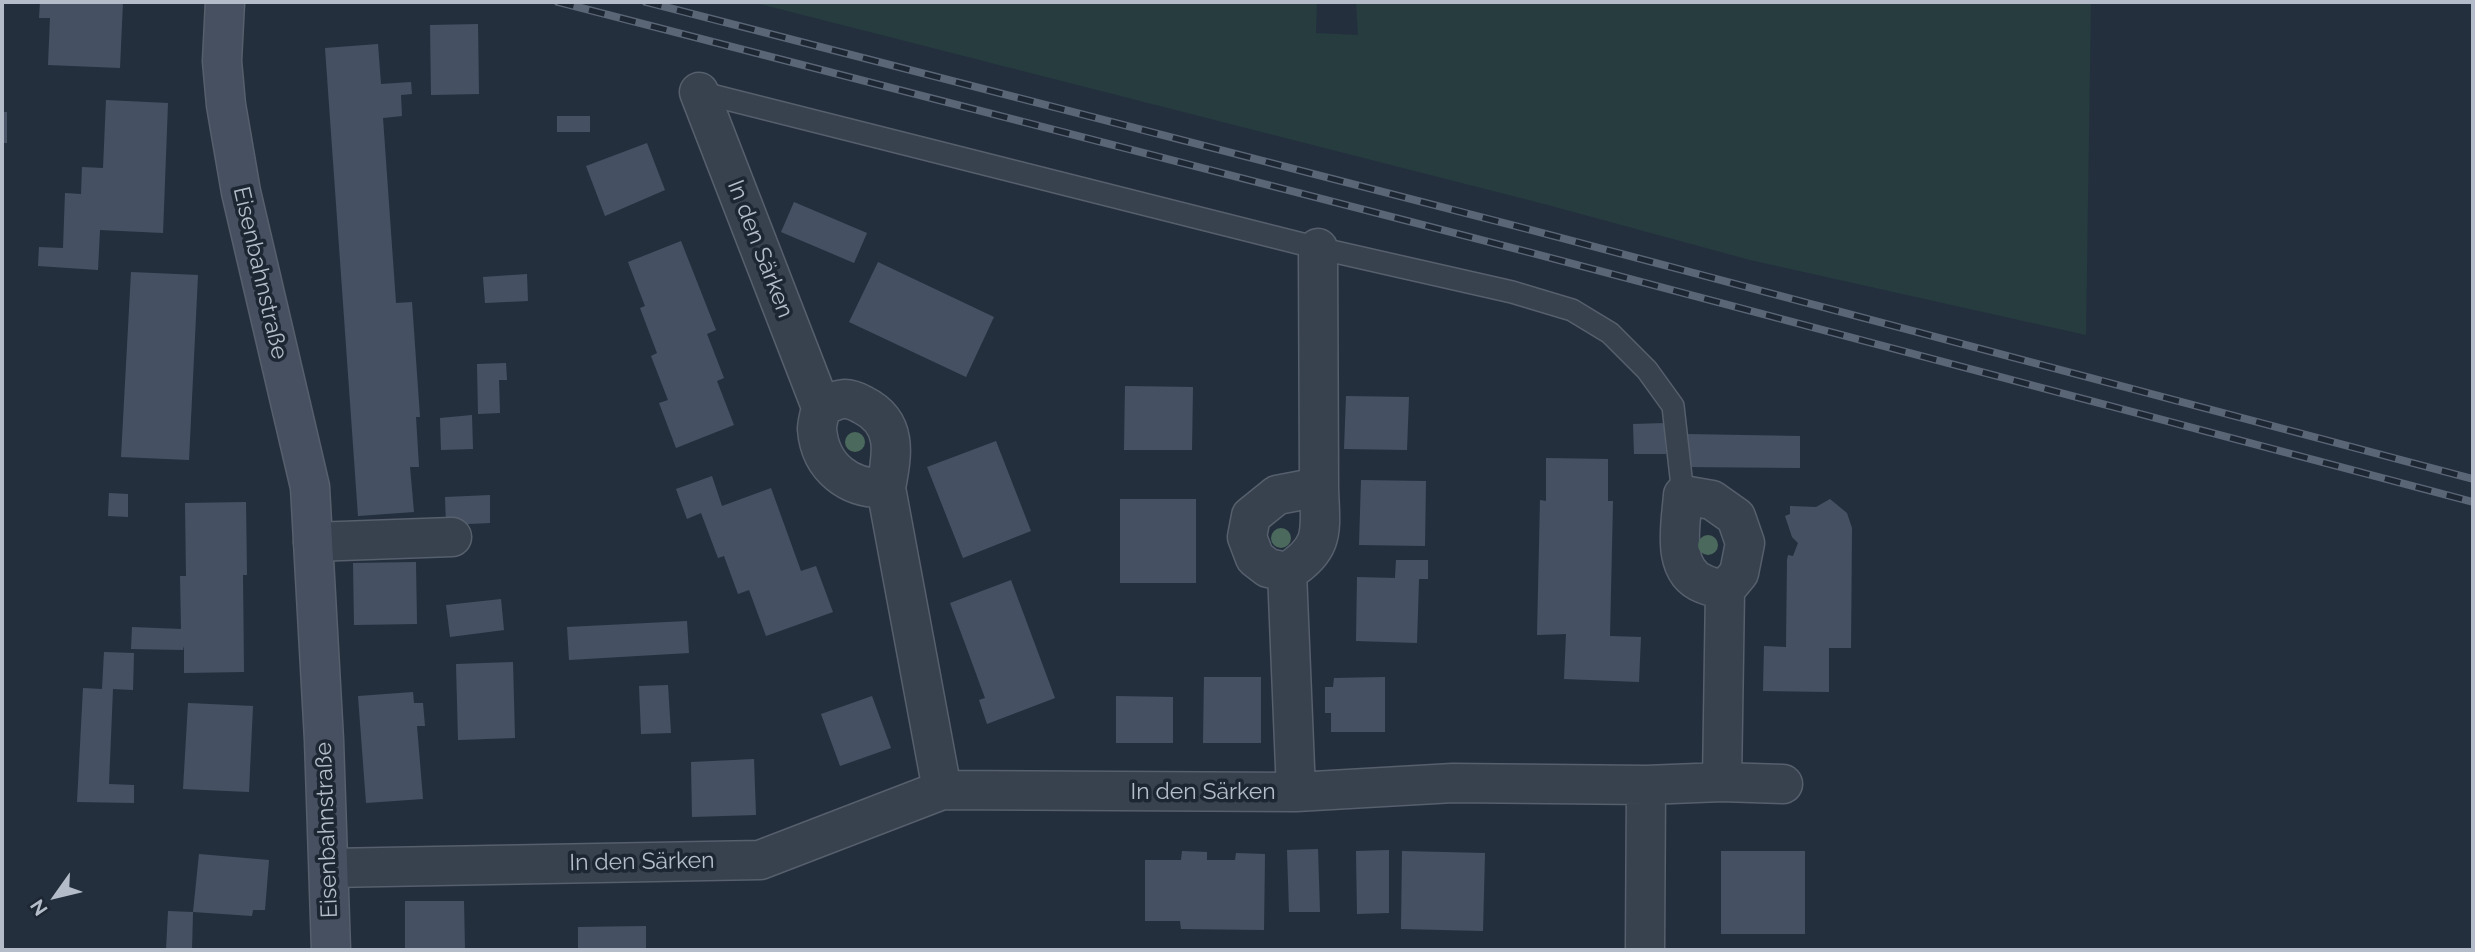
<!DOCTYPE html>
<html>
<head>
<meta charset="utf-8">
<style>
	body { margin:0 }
	#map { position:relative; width:2475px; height:952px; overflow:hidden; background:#242f3e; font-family:Raleway,sans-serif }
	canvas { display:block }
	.frame { position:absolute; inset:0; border:4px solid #b4bcc9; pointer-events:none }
	.north { position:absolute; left:21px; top:861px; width:70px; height:70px; -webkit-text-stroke:5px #1d2633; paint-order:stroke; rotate:236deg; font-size:19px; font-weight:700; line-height:28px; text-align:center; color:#b4bcc9 }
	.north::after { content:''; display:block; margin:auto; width:24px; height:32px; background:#b4bcc9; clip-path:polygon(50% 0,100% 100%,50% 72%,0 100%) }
</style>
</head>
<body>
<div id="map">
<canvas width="2475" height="952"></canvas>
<div class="frame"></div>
<div class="north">N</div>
</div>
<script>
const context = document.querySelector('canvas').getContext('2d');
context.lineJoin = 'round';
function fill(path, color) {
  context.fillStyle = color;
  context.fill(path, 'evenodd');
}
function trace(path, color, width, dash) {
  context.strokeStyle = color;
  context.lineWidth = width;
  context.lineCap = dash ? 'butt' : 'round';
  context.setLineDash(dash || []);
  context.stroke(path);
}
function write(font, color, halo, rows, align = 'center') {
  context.font = font + ' Raleway,sans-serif';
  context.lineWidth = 7;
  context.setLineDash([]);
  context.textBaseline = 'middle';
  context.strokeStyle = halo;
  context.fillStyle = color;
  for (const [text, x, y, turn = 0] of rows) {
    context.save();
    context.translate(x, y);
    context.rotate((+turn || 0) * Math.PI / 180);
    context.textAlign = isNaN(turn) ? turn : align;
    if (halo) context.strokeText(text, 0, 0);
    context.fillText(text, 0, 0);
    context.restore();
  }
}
fill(new Path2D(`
	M752,2H1317L1316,33L1358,35L1356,2H2091L2086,335L1750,260L1544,204Z`), '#263c3f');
fill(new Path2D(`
	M40,2H123L120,68L48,65L50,18H39Z
	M478,24L479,94L431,95L430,25Z
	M378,44L381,84L411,82L412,94L401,95L402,116L383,118L396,303L412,302L420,417H416L419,467H410L414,512L358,516L325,48Z
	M106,100L168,103L163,233L100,230L98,270L38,266L39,247L63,248L65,193L81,194L82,167L103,168Z
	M2,112H7V143H2Z
	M557,116H590V132H557Z
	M647,143L665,190L605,216L586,166Z
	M794,202L867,233L854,263L781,232Z
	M681,241L716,330L707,334L724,378L717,381L734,425L676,448L659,403L668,400L651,356L657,353L640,308L645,306L628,262Z
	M878,262L994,317L966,377L849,322Z
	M131,272L198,275L189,460L121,457Z
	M527,274L528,301L485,303L483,277Z
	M506,363L507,380H499L500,413L478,414L477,364Z
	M1125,386L1193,387L1192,450H1124Z
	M1346,396L1409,397L1407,450L1344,449Z
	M472,415L473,449L441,450L440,418Z
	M1665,423L1666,454H1634L1633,424Z
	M1686,434L1800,436V468L1686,467Z
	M996,441L1031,531L963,558L927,467Z
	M1546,458L1608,459V501H1613L1610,636L1641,637L1639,682L1564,679L1566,634L1537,635L1540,500L1546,501Z
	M712,476L722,506L771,488L801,571L816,566L833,612L766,636L749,590L738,594L724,556L718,558L701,513L687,519L676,489Z
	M1361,480L1426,481L1425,546L1359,545Z
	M109,493L128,494V517L108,516Z
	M490,495V523L446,525L445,497Z
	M1120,499H1196V583H1120Z
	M1830,499L1847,513L1852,528L1851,648H1829V692L1763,691L1764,646L1786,647L1787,560L1788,555L1793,556L1798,543L1792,537L1785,516L1790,514V506L1816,507Z
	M246,502L247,575H243L244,672L184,673V646L183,650L131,649L132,627L181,629L180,576H186L185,503Z
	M1396,560H1428V579H1419L1417,643L1356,641L1357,577L1395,578Z
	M416,562L417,624L354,625L353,563Z
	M1011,580L1055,698L987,724L979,700L985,698L950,603Z
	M501,599L504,630L450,637L446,605Z
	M687,621L689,653L569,660L567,627Z
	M104,652L134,653L133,690L113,689L109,784L134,785V803L77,802L83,688L102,689Z
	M513,662L515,738L458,740L456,664Z
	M1204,677H1261V743H1203Z
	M1385,677V732H1331V713H1325V687H1333L1334,678Z
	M668,685L671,733L641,734L639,686Z
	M413,692L414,703H423L425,726H417L423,799L366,803L358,696Z
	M872,696L891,748L840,766L821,714Z
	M1116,696L1173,697V743H1116Z
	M188,703L253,706L249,792L183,789Z
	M754,759L756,815L692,817L691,762Z
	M1318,849L1320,912H1289L1287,850Z
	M1389,850V913L1357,914L1356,851Z
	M1182,851L1207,852V860H1235L1236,853L1265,854L1264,930L1181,929L1180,921H1145V860H1181Z
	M1402,851L1485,853L1483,931L1401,929Z
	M1721,851H1805V934H1721Z
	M199,854L269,860L265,910H253L252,916L193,912L192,950H166L168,911L193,912Z
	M405,901H464L465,950H405Z
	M646,926V950H578V927Z`), '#455162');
const lane = new Path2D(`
	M699,92L1318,248L1512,292L1572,310L1610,333L1647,370L1673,406L1683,495`);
const street = new Path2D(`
	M699,92L821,407C820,414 817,422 817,429C820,468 850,490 886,488L942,790
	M821,407C839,399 845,395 863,405C899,423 892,455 886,488
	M313,542L452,537
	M1287,572C1327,547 1320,529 1319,487
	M1722,782L1725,590L1739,573L1745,543L1736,517L1712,500L1683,495C1681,524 1670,571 1704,584C1710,587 1718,588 1725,590
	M1296,792L1287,572L1268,568L1255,558L1247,537L1251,516L1277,495L1319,487L1318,248
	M329,868L760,860L942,790L1296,792L1453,783L1646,785L1722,782L1783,784
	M1645,950L1646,785`);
const secondary = new Path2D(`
	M225,2L222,61L226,105L241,192L310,487L324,740L331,950`);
trace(lane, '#565f6c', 24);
trace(street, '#565f6c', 41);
trace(secondary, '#565f6c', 41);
trace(lane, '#38414e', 21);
trace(street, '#38414e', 38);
trace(secondary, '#465061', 38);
const rail = new Path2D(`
	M558,2L1532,253L2473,502
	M646,2L1535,231L2473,479`);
trace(rail, '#5a6575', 8);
trace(rail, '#1d2633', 5, [16]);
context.fillStyle = '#4b6a5d';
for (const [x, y] of [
	[855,442],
	[1281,538],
	[1708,545]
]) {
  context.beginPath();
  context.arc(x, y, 10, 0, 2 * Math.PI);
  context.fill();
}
write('23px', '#b4bcc9', '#1d2633', [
	["In den Särken",760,249,69],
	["Eisenbahnstraße",260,273,77],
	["In den Särken",1203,792],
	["Eisenbahnstraße",327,830,-92],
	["In den Särken",642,862,-1]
]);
</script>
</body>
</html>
